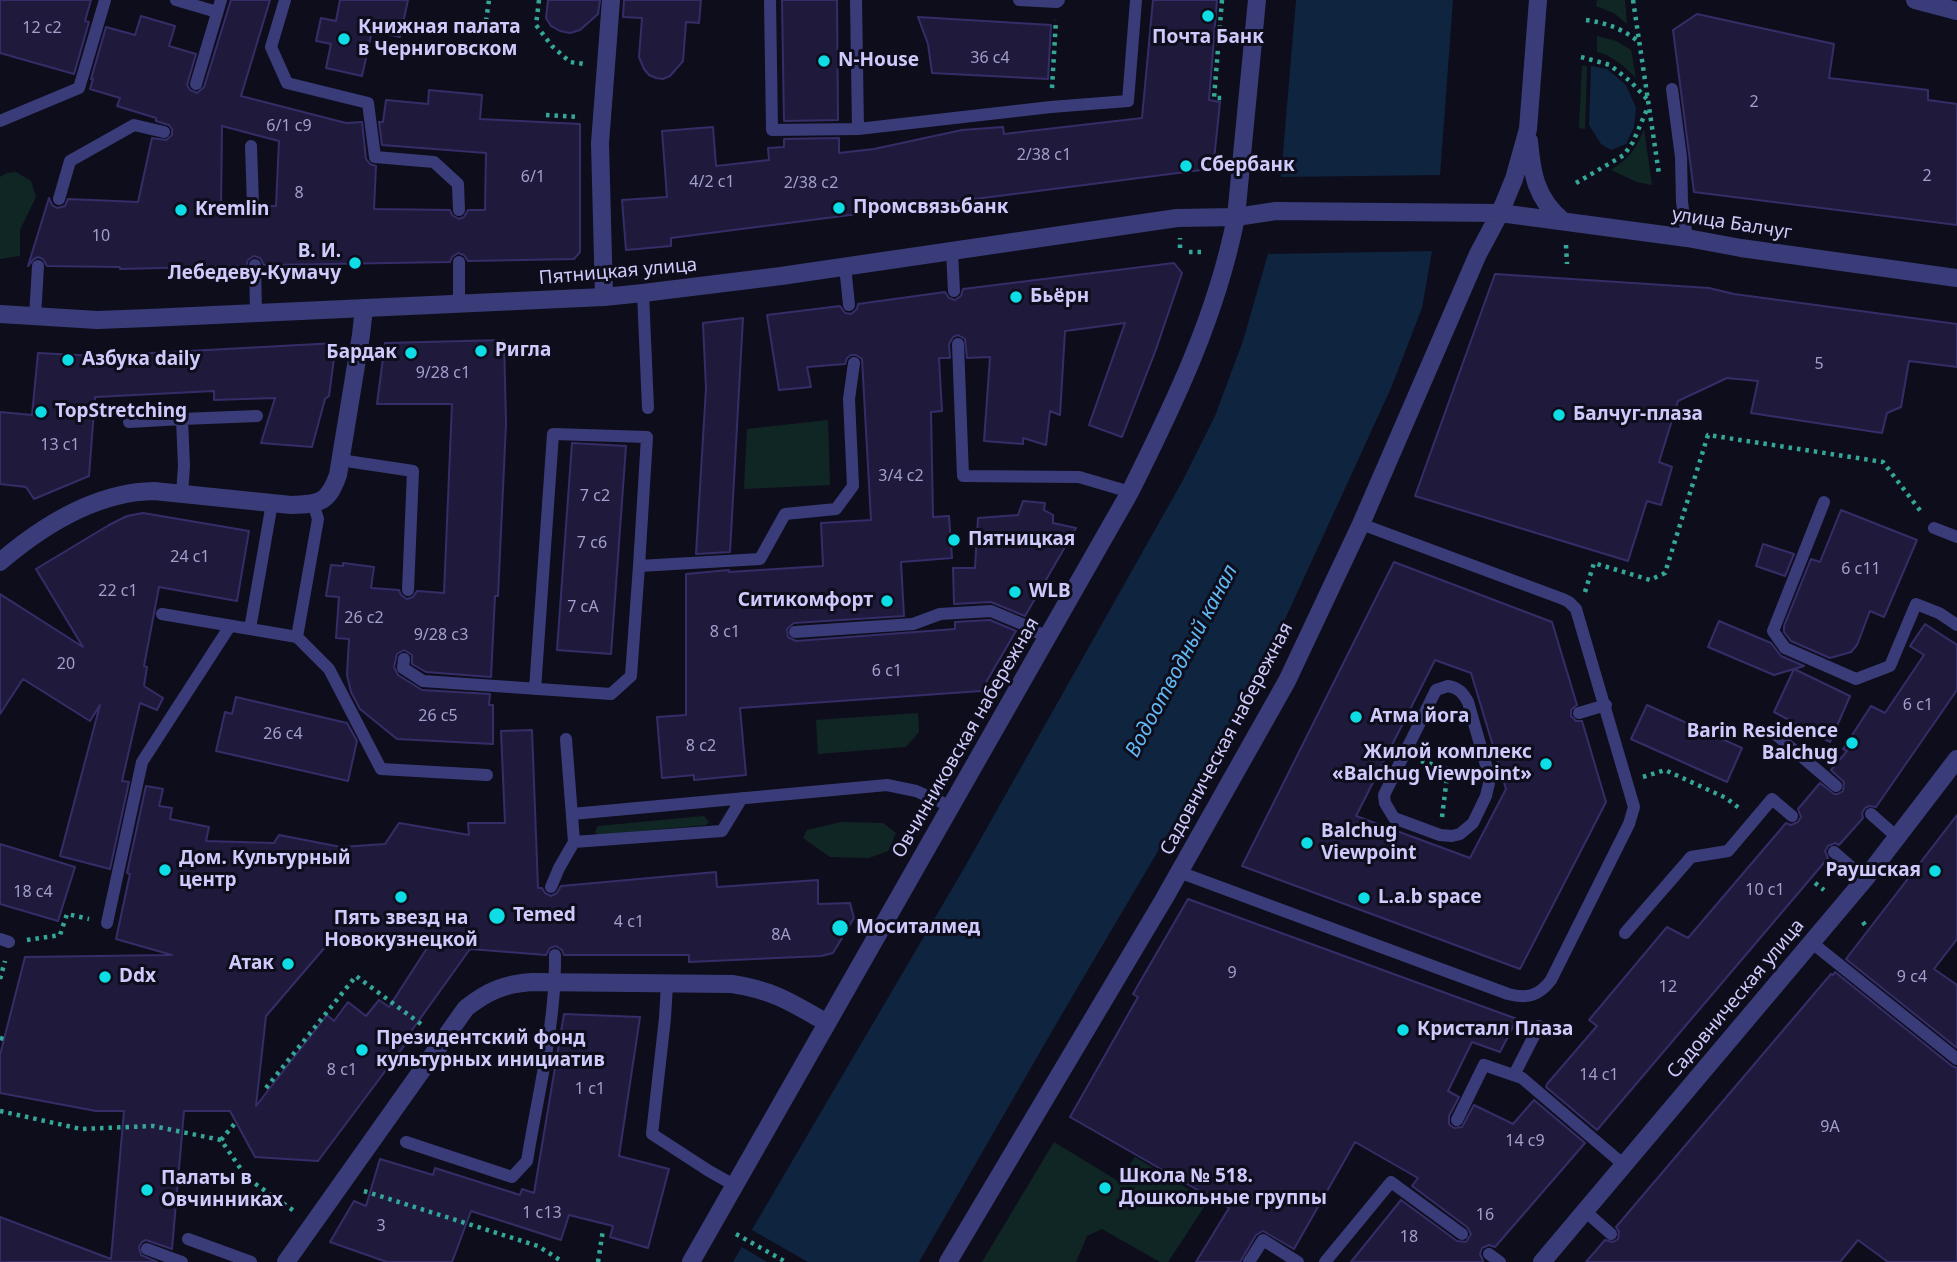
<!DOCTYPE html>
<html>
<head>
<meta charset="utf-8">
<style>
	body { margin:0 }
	canvas { display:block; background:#0e0d1c }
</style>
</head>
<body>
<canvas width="1957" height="1262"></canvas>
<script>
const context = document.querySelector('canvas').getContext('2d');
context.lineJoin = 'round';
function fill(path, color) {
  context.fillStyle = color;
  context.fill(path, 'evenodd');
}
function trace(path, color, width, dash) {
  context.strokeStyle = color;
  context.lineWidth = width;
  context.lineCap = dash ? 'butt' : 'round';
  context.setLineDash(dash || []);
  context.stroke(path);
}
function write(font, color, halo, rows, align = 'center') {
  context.font = font + ' "Noto Sans",sans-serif';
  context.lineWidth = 6;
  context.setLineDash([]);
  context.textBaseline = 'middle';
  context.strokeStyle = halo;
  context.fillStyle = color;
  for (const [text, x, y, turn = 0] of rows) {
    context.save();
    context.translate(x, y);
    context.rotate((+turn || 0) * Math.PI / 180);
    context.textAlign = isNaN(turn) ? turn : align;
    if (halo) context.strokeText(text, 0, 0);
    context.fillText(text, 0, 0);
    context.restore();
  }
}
fill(new Path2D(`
	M1597,0H1625L1627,24L1614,13L1596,6Z
	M1597,36L1616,41L1631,50L1636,78C1625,67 1612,55 1597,52Z
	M1582,66H1587L1585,129L1579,128Z
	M1644,129L1652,185L1637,182L1611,170C1629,158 1636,150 1644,129Z
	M16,172L31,181L36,197L20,230V256L0,259V177L7,173Z
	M828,420L830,485L744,489L747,429Z
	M918,713L919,732L906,747L818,754L816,720Z
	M704,816L709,822L706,825L599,835L595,832L598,826Z
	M841,822L883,823L896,833L888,851L869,858L830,857L803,838L807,830Z
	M1054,1142L1118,1181L1135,1157L1208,1201L1168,1262H1160L1102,1229L1087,1236L1076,1262H982Z`), '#102624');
fill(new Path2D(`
	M1296,0H1453L1440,175L1432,251L1422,308L1391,388L1275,641L1201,778L1059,1019L919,1262H733L966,865L1182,482L1215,416L1243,341L1268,254L1276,211L1281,177Z
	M1591,66L1607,69L1626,85L1636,108L1634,127L1626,144L1611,150L1601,144L1589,125Z`), '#0e243f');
fill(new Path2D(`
	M1444,175L1436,251L1268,254L1281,177Z
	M752,1230L808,1262H767L742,1247Z`), '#0e0d1c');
const building = new Path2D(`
	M0,0H91L85,21L89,22L74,74L0,53Z
	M231,0H270L241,96L346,123L362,122L366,159L370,164L376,166L374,209L450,210L452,215L459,219L464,217L468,210H485L486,153L382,145L379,122H383L386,100L428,104L429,90L482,95L480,119L580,124V252L574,259L468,261L464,255L458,253L452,257L450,262L264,265L260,258L254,256L248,260L246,266L120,269V267L47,266L43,259L38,257L34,259L28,266L49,198L52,205L57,208L65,206L68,199L138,202L152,138L166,140L172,135V129L169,125L156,121V118L117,106L120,98L90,89L93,79H91L106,27L135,35L141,16L175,26L169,46L196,54L187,85L190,90L197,93L204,87ZM222,126L279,141L276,206H262L258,212L253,214L246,210L244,205L221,204Z
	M340,0H408L400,37L372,31L362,76L326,68L331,44L316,41L321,18L336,21Z
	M548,0H600L598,14L580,30L570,33L560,31L551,26L546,18Z
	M624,0H701L699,23L686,22L683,61L670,76L663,79L656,78L649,75L644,69L639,57L642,18L623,17Z
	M782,0H837L838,120L784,121Z
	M1153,0H1217L1209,100L1220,102L1214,160L1209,169L671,238V246L626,250L622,200L667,197L662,131L713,127L716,166L769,160L768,148L784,147V139L839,138V153L874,149L962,130L1003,127L1004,134L1142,118Z
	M1697,14L1834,44L1829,78L1928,90V100L1957,104V225L1694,192L1673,30Z
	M918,17L1051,25L1048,79L932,73L928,44Z
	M1174,263L1182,273L1155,352L1122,437L1089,425L1125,323L1065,331L1060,415L1050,411L1046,445L1023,438V444L984,441L990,357L967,358L965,339L958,335L953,337L949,344L950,358H939L942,411L931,412L933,517L949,516L952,558L901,562L904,616L794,623L787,629L788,637L796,641L955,629V622L990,620L1016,631L981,691L740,708L746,775L694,780V775L662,778L657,717L686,715V574L729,570V572L823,566L821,523L871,520L862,359L856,355H851L847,358L845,364L807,367L811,387L779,390L767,315L840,306L845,313L851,314L857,309L858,304L945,292L949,298L955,300L961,296L963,289Z
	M1495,274L1709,288L1734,294L1957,324V367L1909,361L1901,407L1887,413L1882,433L1751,413L1758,381L1727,378L1678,401L1659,462L1672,467L1661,505L1647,501L1628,561L1415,496Z
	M743,318L730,552L696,554L706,388L703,323Z
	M504,340L506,424L498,596H495L491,677L426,672L412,664V655L404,650L397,654L394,667L398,675L422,690L490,694L489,705H493V744L397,739L360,709L351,692L347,675L349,639L336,638L339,597L326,596L331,565L343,566V563L374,567L371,588L399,590L401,595L407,599L413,597L417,591L444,593L452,404H377L385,343Z
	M336,343L329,396L325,399L312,447L261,443L275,398L214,400V391L95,397L89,476L34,499L26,487L0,484V412L32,415L38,353L97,356Z
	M572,443L626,446L611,654L557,650Z
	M1023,501L1045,503L1044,510L1053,515V523L1076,528L1025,616L991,602L954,604L953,568H975L978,518L1018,515Z
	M1841,510L1917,540L1884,617L1870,611L1857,645L1851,652L1830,658L1791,641L1784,632V626L1811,559L1820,562Z
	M143,513L249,531L237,601L159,587L144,666L147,667L144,686L163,698L157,710L140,703L122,781L129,782L110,869L60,856L100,705L90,721L23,679L0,714V594L83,647L36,569L109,525L127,516Z
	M1763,544L1794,554L1785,576L1756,566Z
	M1394,562L1552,622L1577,705L1571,710V716L1576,721H1582L1606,802L1520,969L1242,866ZM1435,660L1471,673L1506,789L1470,858L1356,816Z
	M1719,621L1771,643L1781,656L1804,666L1794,669L1850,696L1830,742L1774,712L1794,669L1774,675L1708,647Z
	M1925,624L1957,645V690L1876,807L1869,806L1865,808L1862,813L1863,818L1839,845L1835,843L1828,846L1825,851L1828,858L1597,1130L1546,1087L1547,1084L1597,1026L1589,1020L1667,927L1688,938L1786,823L1791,825L1798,822L1801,817L1798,809L1820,783L1834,794H1838L1843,791L1844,782L1831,770L1847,751L1843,749L1871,706L1885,713L1924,655L1910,646Z
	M236,697L347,723L357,741L348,781L216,751L225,712L232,714Z
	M1647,705L1742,748L1727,782L1631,739Z
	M532,730L538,888H542L545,893L551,896L557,893L561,886L716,872L717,887L818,880V904L850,903L854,918L833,953L821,956L689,962V955H564L562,950L556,946L550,948L546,955L470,949L402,1044L404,1046L318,1161L255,1157L230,1111H184L172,1249L146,1240L142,1242L139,1247L141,1255L157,1262H0V1217L111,1259L124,1111H96L0,1093V1055L25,957L172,955L116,939L130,874L127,873L146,786L163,789L159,806L172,808L170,819L209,827L206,841L274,843L279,835L341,847L385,844L399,823L469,835L468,823H505L501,731ZM429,945L389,1007L379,1000L366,1016L348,1002L334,1021L327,1015L256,1106L266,1016L326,946Z
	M1957,815V939L1934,969L1957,985V1048L1846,959Z
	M0,844L75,867L58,921L0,904Z
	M1188,899L1517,1019L1500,1052L1472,1042L1448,1091L1459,1097L1449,1116V1124L1454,1128L1462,1127L1474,1105L1513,1124L1534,1100L1585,1143L1495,1247L1489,1245L1482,1248L1480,1254L1483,1261L1482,1262H1351L1401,1200L1457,1241L1466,1242L1471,1234L1467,1227L1412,1186L1418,1178L1355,1142L1294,1249L1263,1231L1256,1235L1240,1262H1196L1229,1208L1070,1117L1138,997L1133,994Z
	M1835,972L1952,1066L1957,1068V1262H1888L1858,1240L1840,1262H1586L1605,1240L1613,1242L1618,1239L1619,1232L1616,1227L1831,974L1833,975Z
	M564,1014L640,1017L619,1156L669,1169L648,1248L610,1237L613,1226L569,1215L561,1240L471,1211L452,1262H387L330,1242L354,1201L366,1206L380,1159L433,1175L435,1168L520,1195L522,1189L534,1193Z`);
fill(building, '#1f1a3c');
trace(building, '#352d67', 2);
trace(new Path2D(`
	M539,0L536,25L552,46L570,62L584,64
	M1222,0L1214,98H1223
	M1633,0L1659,174
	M1586,20C1607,23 1623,29 1639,42
	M486,21L489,0
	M1581,57L1610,65L1631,82L1647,99
	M1052,88L1056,20
	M546,115L580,117
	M1576,183L1624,155L1633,142L1648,107
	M1566,245L1567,264
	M1180,248V238
	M1189,252H1206
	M1585,592L1594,563L1650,580L1665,573L1708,435L1883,462L1922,513
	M1421,761L1448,769L1467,770
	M1643,777L1665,770L1726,798L1739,808
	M1442,817L1448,769
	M1815,883L1824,890
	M1863,922L1865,925
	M27,940L60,935L67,914L89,919
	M0,979L5,961
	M0,1038L4,1039
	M266,1088L356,976L425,1027
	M0,1111L81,1129L153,1126L221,1140L247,1178L294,1211
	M221,1140L236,1122
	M364,1191L538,1246L563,1262
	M736,1234L786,1262
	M598,1262L603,1230`), '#34a799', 4.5, [3.5, 5]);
trace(new Path2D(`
	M176,0L217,12
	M285,0L271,47L287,83L368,103L375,157L434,162L458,184L459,210
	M770,0L772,130L858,129L856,0
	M1019,0L1057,2L1059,0
	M196,84L221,0
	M1672,89L1681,157L1682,202L1687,238
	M0,121L79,88L105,0
	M858,129L1051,107L1128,101L1136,0
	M251,146L253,205
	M59,199L70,161L134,125L164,132
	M952,252L954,291
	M459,262V304
	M255,265L256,312
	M845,266L849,305
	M643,293L648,408
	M35,317L38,266
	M958,344L963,476L1079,477L1130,492
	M129,422L182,419
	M340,460L413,471L408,590
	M182,494L184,466L182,419L257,416
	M1824,502L1773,631L1785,648L1856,679L1890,666L1916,604L1939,613L1957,625
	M1934,528L1957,537
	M162,614L250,629L272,503
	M250,629L297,637L318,519L313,503
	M795,632L913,624L940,614L991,611L1027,626L1047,638
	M297,637L329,669L381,769L487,775
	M404,659L403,668L423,681L611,694L631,676L639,566L760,559L785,514L836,509L853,486L849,399L854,363
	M1448,686C1459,688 1463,693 1468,702L1490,779L1486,796L1473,823L1460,834L1452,836L1440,835L1394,818L1385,803L1384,795L1436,690Z
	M535,689L553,434L647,437L639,566
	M1579,713L1606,705
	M1774,733L1836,786
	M566,739L574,842
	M572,814L887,785L916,791L952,807
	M1871,814L1898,838
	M1834,852L1865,879
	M1179,872L1508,994C1527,999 1539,996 1551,980L1629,824L1634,807L1576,609L1569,602L1563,599L1361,524
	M551,887L559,868L574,842L722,831L742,798
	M107,923L142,762L230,626
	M1625,933L1691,857L1728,851L1772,799L1792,816
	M0,939L9,942
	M1811,942L1957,1059
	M667,984L665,1018L652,1134L709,1171L734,1185
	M1514,1075L1539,1026
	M1457,1120L1484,1065L1522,1078L1624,1165
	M406,1142L512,1177L527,1161C538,1094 556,1023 555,955
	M1585,1211L1611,1234
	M188,1239L251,1262
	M147,1249L182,1262
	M1489,1254L1500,1262
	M1249,1262L1263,1240L1298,1262
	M1325,1262L1391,1182L1462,1234`), '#3a3c79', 12);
trace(new Path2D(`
	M604,297L600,143L611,0
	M286,1262L466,1008C488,991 504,984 532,982L732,984C773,990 792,1003 827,1023`), '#3a3c79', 18);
trace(new Path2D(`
	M0,562C42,526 97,492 154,491L291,505C320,504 328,503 338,475L361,335L364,308`), '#3a3c79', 18);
trace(new Path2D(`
	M1915,0L1957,11
	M1529,141C1532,174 1536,199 1563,221
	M0,314L97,320L149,318L604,297L643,293L781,276L1177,218L1236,217L1276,211L1500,213L1687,238L1741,248L1957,278
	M691,1262L1130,492C1174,404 1217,315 1236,217L1257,0
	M948,1262L1164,899L1287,681L1361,524L1478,254L1500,213L1514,179L1528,129L1538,0
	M1542,1262L1865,879L1957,759`), '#3a3c79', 18);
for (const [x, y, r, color] of [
	[1208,16,7,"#0edde5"],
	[344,39,7,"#0edde5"],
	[824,61,7,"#0edde5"],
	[1186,166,7,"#0edde5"],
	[839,208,7,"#0edde5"],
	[181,210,7,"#0edde5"],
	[355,263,7,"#0edde5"],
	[1016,297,7,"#0edde5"],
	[481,351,7,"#0edde5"],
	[411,353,7,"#0edde5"],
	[68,360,7,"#0edde5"],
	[41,412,7,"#0edde5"],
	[1559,415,7,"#0edde5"],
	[954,540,7,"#0edde5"],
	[1015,592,7,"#0edde5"],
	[887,601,7,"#0edde5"],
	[1356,717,7,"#0edde5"],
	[1852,743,7,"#0edde5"],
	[1546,764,7,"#0edde5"],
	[1307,843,7,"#0edde5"],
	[165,870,7,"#0edde5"],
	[1935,871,7,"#0edde5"],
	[401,897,7,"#0edde5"],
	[1364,898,7,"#0edde5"],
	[497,916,9,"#0edde5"],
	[840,928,9,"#0edde5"],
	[288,964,7,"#0edde5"],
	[105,977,7,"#0edde5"],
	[1403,1030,7,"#0edde5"],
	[362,1050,7,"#0edde5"],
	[1105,1188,7,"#0edde5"],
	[147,1190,7,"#0edde5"]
]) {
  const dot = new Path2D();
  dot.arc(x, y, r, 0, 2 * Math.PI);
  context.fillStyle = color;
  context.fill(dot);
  trace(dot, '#0e0d1c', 2.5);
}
write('16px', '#a29fcc', null, [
	["12 с2",42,28],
	["36 с4",990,58],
	["2",1754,102],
	["6/1 с9",289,126],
	["2/38 с1",1044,155],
	["2",1927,176],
	["6/1",533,177],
	["4/2 с1",712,182],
	["2/38 с2",811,183],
	["8",299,193],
	["10",101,236],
	["5",1819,364],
	["9/28 с1",443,373],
	["13 с1",60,445],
	["3/4 с2",901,476],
	["7 с2",595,496],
	["7 с6",592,543],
	["24 с1",190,557],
	["6 с11",1861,569],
	["22 с1",118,591],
	["7 сА",583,607],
	["26 с2",364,618],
	["8 с1",725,632],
	["9/28 с3",441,635],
	["20",66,664],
	["6 с1",887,671],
	["6 с1",1918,705],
	["26 с5",438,716],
	["26 с4",283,734],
	["8 с2",701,746],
	["10 с1",1765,890],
	["18 с4",33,892],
	["4 с1",629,922],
	["8А",781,935],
	["9",1232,973],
	["9 с4",1912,977],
	["12",1668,987],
	["8 с1",342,1070],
	["14 с1",1599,1075],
	["1 с1",590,1089],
	["9А",1830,1127],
	["14 с9",1525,1141],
	["1 с13",542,1213],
	["16",1485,1215],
	["3",381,1226],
	["18",1409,1237]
]);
write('bold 19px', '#cecbfc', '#0e0d1c', [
	["Книжная палата",358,28],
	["в Черниговском",358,50],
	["Почта Банк",1208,38,"center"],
	["N-House",838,61],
	["Сбербанк",1200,166],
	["Промсвязьбанк",853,208],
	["Kremlin",195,210],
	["В. И.",341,252,"right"],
	["Лебедеву-Кумачу",341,274,"right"],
	["Бьёрн",1030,297],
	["Ригла",495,351],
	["Бардак",397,353,"right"],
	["Азбука daily",82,360],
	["TopStretching",55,412],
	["Балчуг-плаза",1573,415],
	["Пятницкая",968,540],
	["WLB",1029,592],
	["Ситикомфорт",873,601,"right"],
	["Атма йога",1370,717],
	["Barin Residence",1838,732,"right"],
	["Balchug",1838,754,"right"],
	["Жилой комплекс",1532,753,"right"],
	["«Balchug Viewpoint»",1532,775,"right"],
	["Balchug",1321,832],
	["Viewpoint",1321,854],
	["Дом. Культурный",179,859],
	["центр",179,881],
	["Раушская",1921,871,"right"],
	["L.a.b space",1378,898],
	["Temed",513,916],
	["Пять звезд на",401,919,"center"],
	["Новокузнецкой",401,941,"center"],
	["Моситалмед",856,928],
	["Атак",274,964,"right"],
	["Ddx",119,977],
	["Кристалл Плаза",1417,1030],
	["Президентский фонд",376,1039],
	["культурных инициатив",376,1061],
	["Школа № 518.",1119,1177],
	["Дошкольные группы",1119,1199],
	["Палаты в",161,1179],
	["Овчинниках",161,1201]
], 'left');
write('19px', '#cecbfc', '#0e0d1c', [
	["улица Балчуг",1732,224,9],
	["Пятницкая улица",618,272,-5],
	["Овчинниковская набережная",966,738,-60],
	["Садовническая набережная",1227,739,-62],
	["Садовническая улица",1736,999,-50]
]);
write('italic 21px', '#60b9f5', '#0e0d1c', [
	["Водоотводный канал",1182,661,-62]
]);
</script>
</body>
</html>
